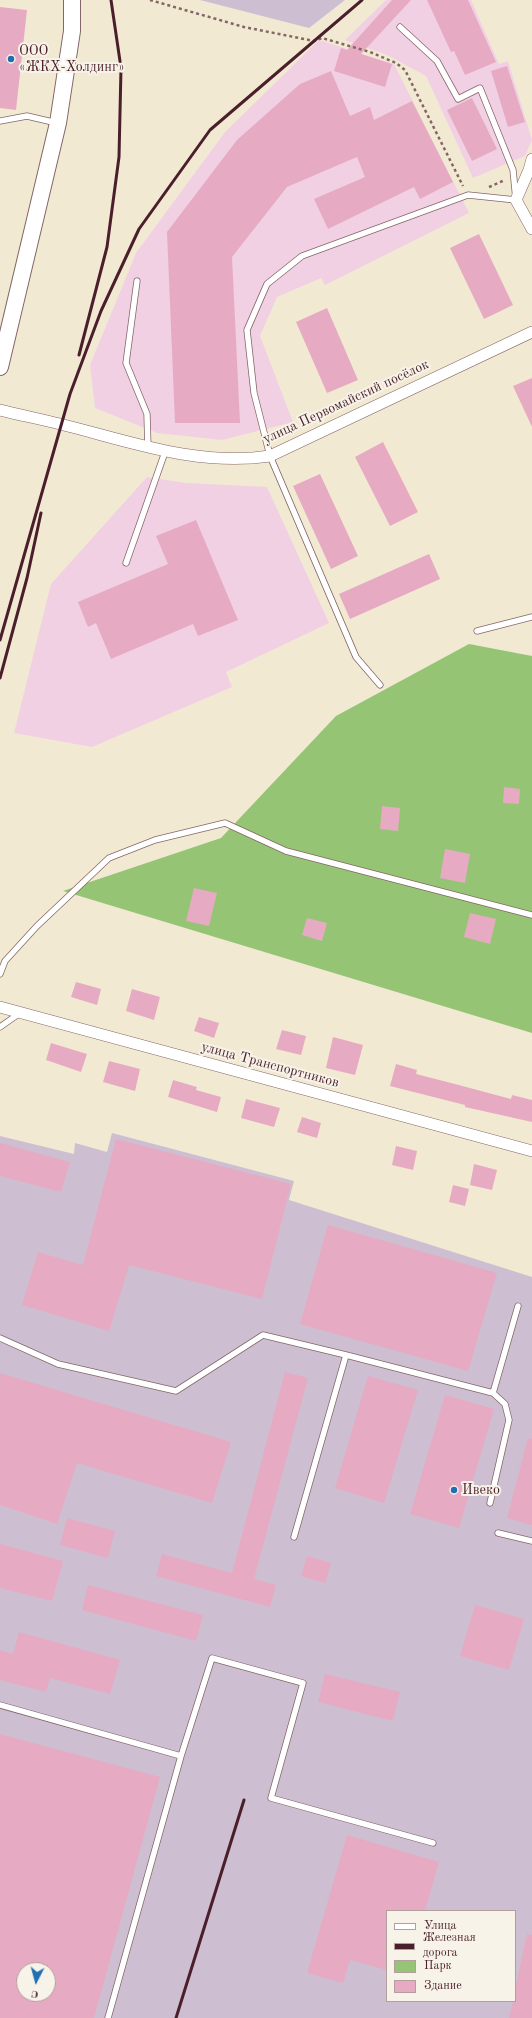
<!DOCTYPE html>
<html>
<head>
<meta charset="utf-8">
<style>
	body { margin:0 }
	#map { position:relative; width:532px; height:2018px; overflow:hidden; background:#f2e9d3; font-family:"Old Standard TT",serif }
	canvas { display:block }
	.legend { position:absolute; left:386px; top:1910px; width:130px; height:92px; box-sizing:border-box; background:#f7f3e8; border:1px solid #b29e9c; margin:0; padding:5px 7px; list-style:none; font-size:12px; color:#4a1f2b }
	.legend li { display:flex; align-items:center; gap:8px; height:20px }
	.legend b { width:20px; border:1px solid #b29e9c }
	.north { position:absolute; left:16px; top:1962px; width:40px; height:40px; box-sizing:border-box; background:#f7f3e8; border:1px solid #b29e9c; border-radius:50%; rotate:186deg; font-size:11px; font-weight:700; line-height:16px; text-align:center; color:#4a1f2b }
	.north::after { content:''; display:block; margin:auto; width:14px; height:18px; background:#1f6fb2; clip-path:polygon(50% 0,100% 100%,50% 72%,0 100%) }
</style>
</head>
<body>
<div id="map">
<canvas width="532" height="2018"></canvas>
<ul class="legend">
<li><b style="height:5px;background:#fff"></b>Улица</li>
<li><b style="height:5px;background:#4a1f2b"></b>Железная дорога</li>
<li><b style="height:11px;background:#95c474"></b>Парк</li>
<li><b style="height:11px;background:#e6abc2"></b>Здание</li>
</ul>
<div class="north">С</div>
</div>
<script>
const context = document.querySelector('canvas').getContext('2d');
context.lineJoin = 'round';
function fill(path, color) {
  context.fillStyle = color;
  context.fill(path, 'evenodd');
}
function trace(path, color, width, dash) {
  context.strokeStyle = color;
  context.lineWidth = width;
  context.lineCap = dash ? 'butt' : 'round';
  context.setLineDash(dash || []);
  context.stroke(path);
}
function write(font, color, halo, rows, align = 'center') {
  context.font = font + ' "Old Standard TT",serif';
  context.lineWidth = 4;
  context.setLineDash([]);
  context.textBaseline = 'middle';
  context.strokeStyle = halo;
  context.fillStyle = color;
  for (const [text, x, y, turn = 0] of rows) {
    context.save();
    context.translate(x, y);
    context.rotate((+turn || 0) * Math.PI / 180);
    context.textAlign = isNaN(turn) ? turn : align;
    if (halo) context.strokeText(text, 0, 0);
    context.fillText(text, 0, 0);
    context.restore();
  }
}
fill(new Path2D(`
	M386,0H471L499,64L508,61L532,140L525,156L473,178L426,76L387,55L345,40Z
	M319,40L394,64L469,213L325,285L321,278L277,297L260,336L293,422L222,440L157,433L95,408L90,365L136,253L225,132Z
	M147,477L186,483L267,487L329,623L226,672L232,687L92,747L14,733L51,584Z`), '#f1d0e4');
fill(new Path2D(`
	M200,0H345L309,28Z
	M112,1133L294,1181L289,1200L532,1277V2018H0V1136L74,1154L75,1143L107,1152ZM387,1911H515V2001H387ZM24,1970H48V1994H24Z`), '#cebed1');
fill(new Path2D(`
	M469,644L532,656V1033L63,891L221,838L336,716Z`), '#95c474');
fill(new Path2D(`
	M392,0H411L361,54L392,64L385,87L334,71L341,48L347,50Z
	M427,0H468L496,62L465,75L454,51L451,52Z
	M0,7L27,10L16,110L0,108Z
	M507,66L525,122L508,127L491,71Z
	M331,71L350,116L370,107L374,120L412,101L453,182L420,199L414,187L328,229L314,199L365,177L357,157L287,187L232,257L240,423H175L167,232L237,140L300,84Z
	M472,98L497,149L472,161L447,110Z
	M479,234L513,305L484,319L450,248Z
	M327,308L358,380L327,393L296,322Z
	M532,378V427L513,386Z
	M383,442L418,512L390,526L355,457Z
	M320,474L358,556L331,569L293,486Z
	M196,520L238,620L198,636L193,624L111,659L96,623L88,627L78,602L168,564L156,536Z
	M429,554L440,579L350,619L339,594Z
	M504,787L520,789L519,804L503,803Z
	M382,806L400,808L398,831L380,829Z
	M445,849L470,854L465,883L440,878Z
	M194,888L217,893L209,926L186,921Z
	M470,913L496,919L490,944L464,937Z
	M307,918L327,923L322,941L302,935Z
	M76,982L101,989L97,1005L71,997Z
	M132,989L160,997L154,1020L126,1011Z
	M199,1017L219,1023L214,1038L194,1031Z
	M282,1030L306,1036L301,1055L276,1049Z
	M333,1037L363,1045L355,1075L326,1068Z
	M51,1043L87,1054L81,1072L46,1060Z
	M109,1061L140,1069L135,1091L103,1082Z
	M396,1064L417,1070L416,1074L455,1084L511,1099L512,1095L532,1100V1122L465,1107V1105L390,1086Z
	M173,1080L197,1087L196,1090L221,1097L217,1112L168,1097Z
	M246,1099L280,1108L274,1127L241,1118Z
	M302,1117L321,1123L317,1138L297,1132Z
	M116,1139L291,1184L262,1299L129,1265L109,1331L22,1305L38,1252L83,1265Z
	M0,1143L70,1162L61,1192L0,1176Z
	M396,1146L417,1151L413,1170L392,1165Z
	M474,1164L497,1170L492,1190L470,1185Z
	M453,1185L469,1189L465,1206L449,1202Z
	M328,1225L497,1273L468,1371L300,1324Z
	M285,1372L308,1378L254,1579L276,1585L270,1607L156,1576L162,1554L232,1573Z
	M0,1373L231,1442L212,1503L77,1463L57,1524L0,1505Z
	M368,1376L418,1390L384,1503L335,1488Z
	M445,1395L494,1409L459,1528L410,1514Z
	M528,1438L532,1439V1525L507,1518Z
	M67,1518L115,1531L108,1558L60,1545Z
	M0,1544L63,1561L52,1601L0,1588Z
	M307,1556L331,1563L325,1583L301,1576Z
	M88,1585L203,1615L196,1641L82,1610Z
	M475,1605L524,1619L509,1670L460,1656Z
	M19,1632L120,1660L110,1694L50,1678L46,1692L0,1680V1650L13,1654Z
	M325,1674L400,1692L393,1721L318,1702Z
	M0,1734L160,1777L94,2018H0ZM24,1970H48V1994H24Z
	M347,1835L439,1862L425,1911H387V1970L350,1960L343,1983L307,1973Z
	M527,1934L532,1935V2018H509L513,2001H515V1990Z`), '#e6abc2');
const lane = new Path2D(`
	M0,121L27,116L57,123
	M137,281L126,363L147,414L148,448
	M126,563L165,452
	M477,631L532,617
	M380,685L356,657L270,456L254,393L247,330L267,284L302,256L468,195L516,200L513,170L480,88L458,99L437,61L400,27
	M0,974L5,961L37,926L109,858L155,840L225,823L286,851L532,915
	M0,1027L20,1013
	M0,1338L58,1364L176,1391L263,1335L346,1355L294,1537
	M346,1355L493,1393L505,1404L509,1420L490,1503
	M493,1393L518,1306
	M498,1533L532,1541
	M0,1705L181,1756L108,2018
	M181,1756L212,1658L303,1683L271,1798L433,1843`);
const street = new Path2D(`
	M532,159L529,170L516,200L532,229
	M0,410C20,415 40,419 60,424C129,441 197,467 270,456L532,332
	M0,1007L532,1151`);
const secondary = new Path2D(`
	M0,367L58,123L72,31V0`);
trace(lane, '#856666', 7);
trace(street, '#856666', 12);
trace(secondary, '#856666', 18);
trace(new Path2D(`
	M150,0L244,27L314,41L322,38L370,52L396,63L405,70L463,186
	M489,187L505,180`), '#856666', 2.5, [3, 3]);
trace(lane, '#fff', 5.5);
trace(street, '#fff', 11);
trace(secondary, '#fff', 16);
trace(new Path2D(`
	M79,355L107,247L119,157L121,68L111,0
	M0,640L70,394L101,311L139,229L210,130L362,0
	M0,678L27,578L41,513
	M176,2018L244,1800`), '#4a1f2b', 3);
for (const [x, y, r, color] of [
	[11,59,4,"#1f6fb2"],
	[454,1490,4,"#1f6fb2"]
]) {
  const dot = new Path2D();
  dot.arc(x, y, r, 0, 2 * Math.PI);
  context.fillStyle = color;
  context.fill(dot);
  trace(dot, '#f7f3e8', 1.5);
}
write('14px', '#4a1f2b', '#f7f3e8', [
	["ООО",19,51],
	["«ЖКХ-Холдинг»",19,67],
	["Ивеко",462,1490]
], 'left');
write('14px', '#4a1f2b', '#f7f3e8', [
	["улица Первомайский посёлок",346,402,-25],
	["улица Транспортников",270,1065,15]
]);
</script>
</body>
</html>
